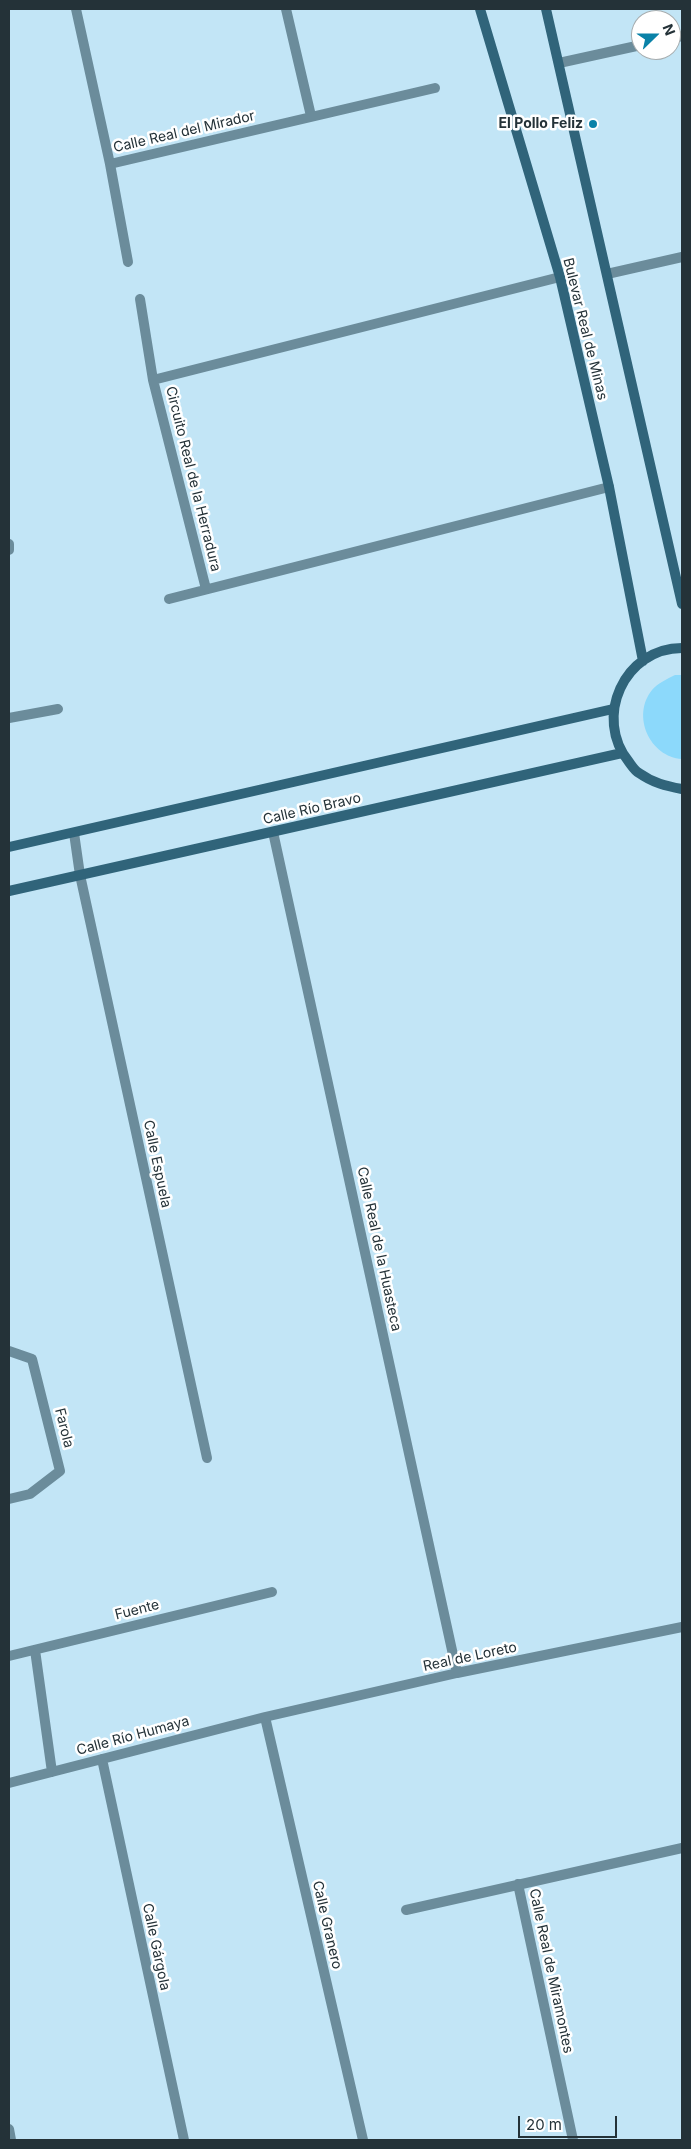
<!DOCTYPE html>
<html>
<head>
<meta charset="utf-8">
<style>
	body { margin:0 }
	#map { position:relative; width:691px; height:2149px; overflow:hidden; background:#c2e5f6; font-family:Inter,sans-serif }
	canvas { display:block }
	.frame { position:absolute; inset:0; border:10px solid #243238; pointer-events:none }
	.north { position:absolute; left:631px; top:10px; width:50px; height:50px; box-sizing:border-box; background:#fff; border:1px solid #a7adaf; border-radius:50%; rotate:68deg; font-size:14px; font-weight:700; line-height:20px; text-align:center; color:#243238 }
	.north::after { content:''; display:block; margin:auto; width:18px; height:22px; background:#0a82a8; clip-path:polygon(50% 0,100% 100%,50% 72%,0 100%) }
	.scale { position:absolute; left:518px; top:2116px; width:99px; height:22px; box-sizing:border-box; border:2px solid #243238; border-top:0; padding-left:6px; font-size:15px; line-height:18px; white-space:nowrap; color:#243238; -webkit-text-stroke:4px #fff; paint-order:stroke }
</style>
</head>
<body>
<div id="map">
<canvas width="691" height="2149"></canvas>
<div class="frame"></div>
<div class="north">N</div>
<div class="scale">20 m</div>
</div>
<script>
const context = document.querySelector('canvas').getContext('2d');
context.lineJoin = 'round';
function fill(path, color) {
  context.fillStyle = color;
  context.fill(path, 'evenodd');
}
function trace(path, color, width, dash) {
  context.strokeStyle = color;
  context.lineWidth = width;
  context.lineCap = dash ? 'butt' : 'round';
  context.setLineDash(dash || []);
  context.stroke(path);
}
function write(font, color, halo, rows, align = 'center') {
  context.font = font + ' Inter,sans-serif';
  context.lineWidth = 5;
  context.setLineDash([]);
  context.textBaseline = 'middle';
  context.strokeStyle = halo;
  context.fillStyle = color;
  for (const [text, x, y, turn = 0] of rows) {
    context.save();
    context.translate(x, y);
    context.rotate((+turn || 0) * Math.PI / 180);
    context.textAlign = isNaN(turn) ? turn : align;
    if (halo) context.strokeText(text, 0, 0);
    context.fillText(text, 0, 0);
    context.restore();
  }
}
fill(new Path2D(`
	M675,675H682V759C650,757 631,716 652,690C658,683 667,679 675,675Z`), '#8cd9fb');
trace(new Path2D(`
	M76,9L110,164L128,262
	M286,9L311,116
	M671,39L682,36
	M559,63L641,45
	M110,164L435,88
	M607,274L682,257
	M140,299L153,380L206,589
	M153,380L560,277
	M9,544V550
	M169,599L609,487
	M9,718L58,709
	M273,832L457,1673
	M74,833L80,875L207,1458
	M9,1351L32,1359L60,1471L30,1494L9,1499
	M35,1650L52,1772
	M9,1656L272,1592
	M265,1717L363,2140
	M102,1759L184,2140
	M9,1783L265,1717L457,1673L682,1627
	M518,1884L573,2140
	M406,1910L682,1848
	M9,2129L11,2140`), '#6b8c9b', 10);
trace(new Path2D(`
	M480,9L560,277L609,487L643,661
	M546,9L682,604
	M682,648C624,648 593,718 629,762C632,766 635,771 639,773C653,783 666,786 682,789
	M9,847L613,709
	M9,891L622,753`), '#30647a', 10);
for (const [x, y, r, color] of [
	[593,124,5,"#0a82a8"]
]) {
  const dot = new Path2D();
  dot.arc(x, y, r, 0, 2 * Math.PI);
  context.fillStyle = color;
  context.fill(dot);
  trace(dot, '#fff', 2);
}
write('bold 14px', '#243238', '#fff', [
	["El Pollo Feliz",583,124]
], 'right');
write('14px', '#243238', '#fff', [
	["Calle Real del Mirador",184,132,-13],
	["Bulevar Real de Minas",585,329,76],
	["Circuito Real de la Herradura",193,479,76],
	["Calle Río Bravo",312,809,-13],
	["Calle Espuela",157,1164,78],
	["Calle Real de la Huasteca",379,1249,78],
	["Farola",64,1428,76],
	["Fuente",137,1610,-14],
	["Real de Loreto",470,1657,-12],
	["Calle Río Humaya",133,1736,-15],
	["Calle Granero",327,1925,77],
	["Calle Gárgola",156,1947,78],
	["Calle Real de Miramontes",551,1971,78]
]);
</script>
</body>
</html>
